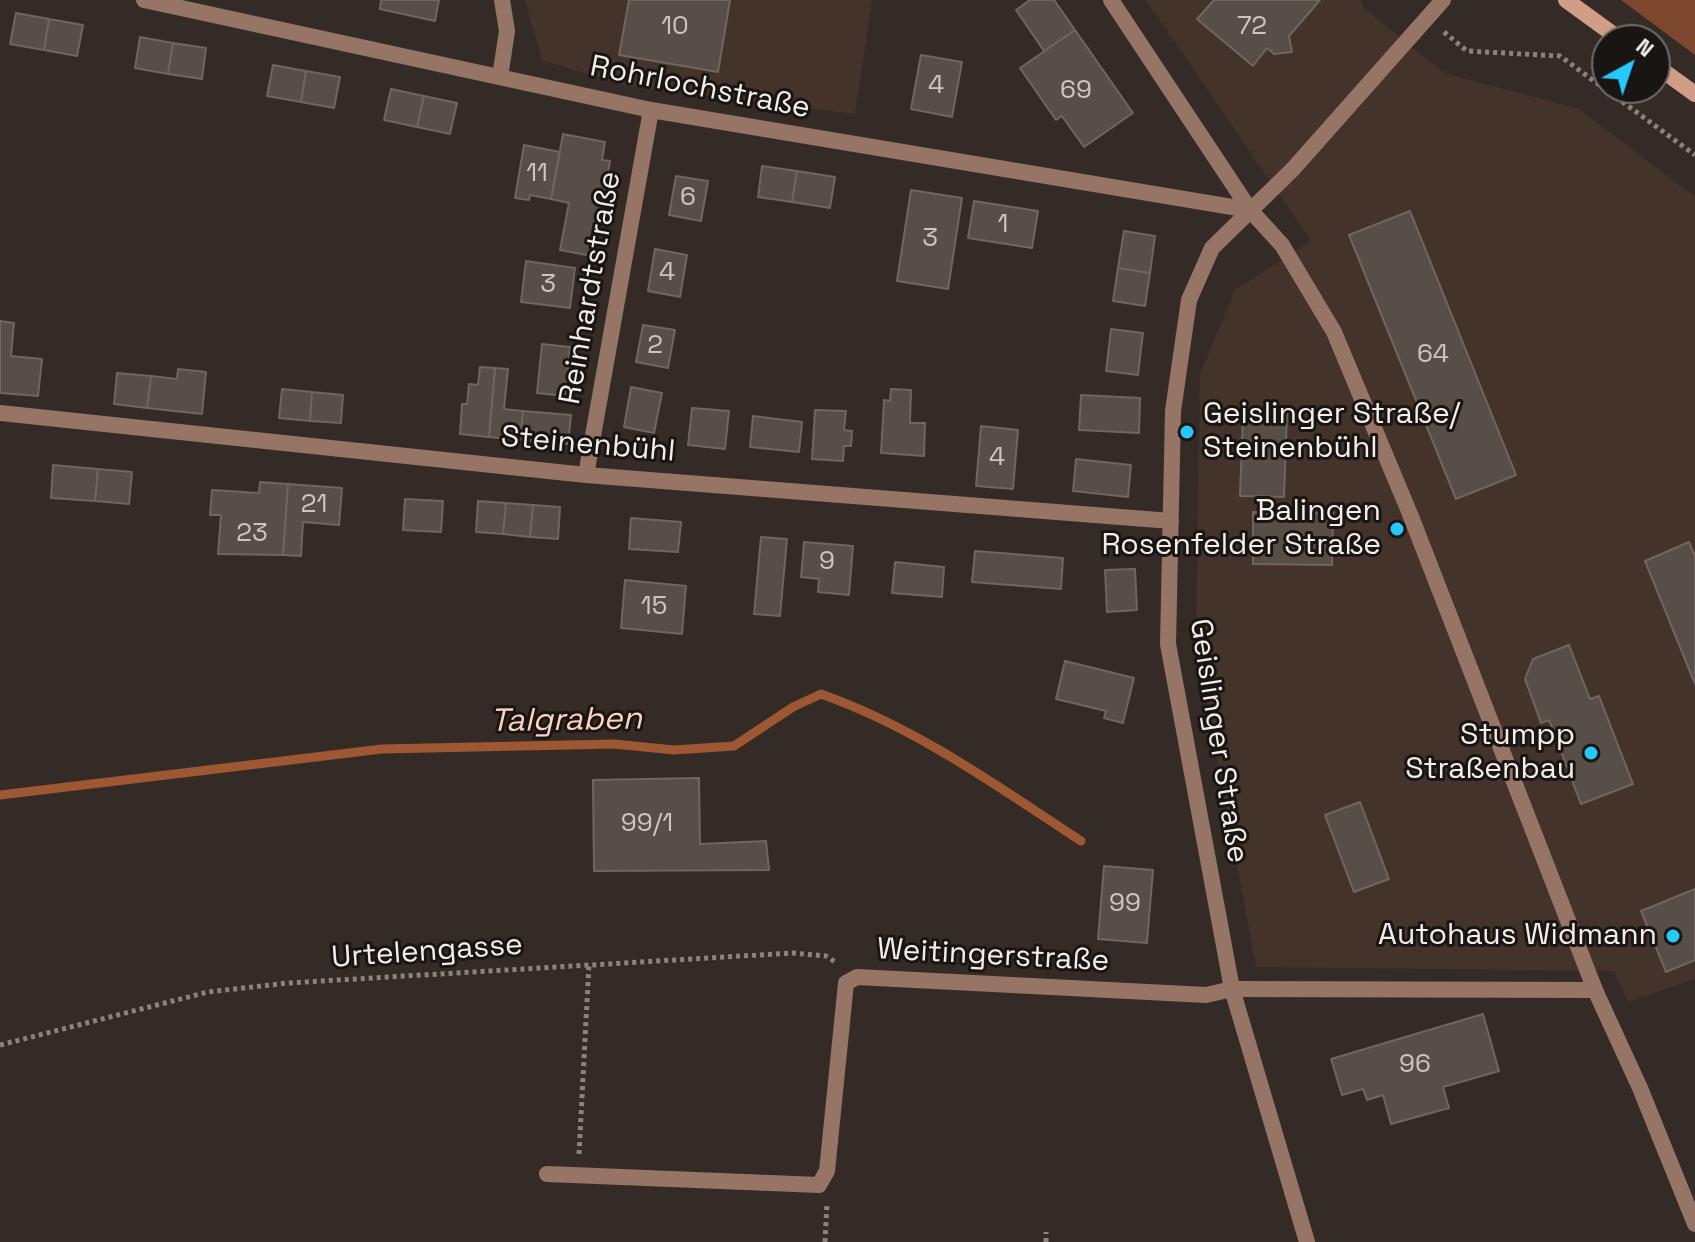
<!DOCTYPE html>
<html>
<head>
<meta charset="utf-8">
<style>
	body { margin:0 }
	#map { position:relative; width:1695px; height:1242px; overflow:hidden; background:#352b26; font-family:"Space Grotesk",sans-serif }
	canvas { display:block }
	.north { position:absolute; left:1591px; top:24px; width:80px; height:80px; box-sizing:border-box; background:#191513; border:2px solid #716b69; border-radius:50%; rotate:40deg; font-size:22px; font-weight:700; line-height:32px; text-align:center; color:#f4edea }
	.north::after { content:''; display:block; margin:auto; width:28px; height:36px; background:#26c9fe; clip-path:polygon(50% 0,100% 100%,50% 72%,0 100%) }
</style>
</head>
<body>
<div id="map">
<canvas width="1695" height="1242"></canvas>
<div class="north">N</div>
</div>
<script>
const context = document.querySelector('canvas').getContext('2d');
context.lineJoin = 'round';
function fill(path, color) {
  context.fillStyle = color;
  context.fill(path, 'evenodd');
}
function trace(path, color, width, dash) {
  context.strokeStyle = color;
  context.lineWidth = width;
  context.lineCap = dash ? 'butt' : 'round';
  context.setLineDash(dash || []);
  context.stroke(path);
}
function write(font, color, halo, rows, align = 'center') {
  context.font = font + ' "Space Grotesk",sans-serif';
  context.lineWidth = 6;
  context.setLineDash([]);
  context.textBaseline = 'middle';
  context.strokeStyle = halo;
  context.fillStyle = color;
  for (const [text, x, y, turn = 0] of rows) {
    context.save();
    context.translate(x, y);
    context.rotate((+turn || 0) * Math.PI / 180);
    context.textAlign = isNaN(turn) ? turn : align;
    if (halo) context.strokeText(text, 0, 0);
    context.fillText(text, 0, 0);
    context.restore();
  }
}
fill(new Path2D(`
	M525,0H872L855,114L626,86L542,60Z
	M1146,0H1361L1364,8L1444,73L1579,109L1695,197V979L1628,1002L1614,971L1256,967L1196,643L1200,374L1235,290L1311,241Z`), '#43332b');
fill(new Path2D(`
	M1621,0H1695V55Z`), '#7c472c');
trace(new Path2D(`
	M0,795L382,749L614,744L674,750L734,746L793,707L821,694C917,728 997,786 1081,841`), '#9d5833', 9);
const building = new Path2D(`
	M381,0H439L435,21L380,9Z
	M629,0H730L718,72L619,55Z
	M1030,0H1054L1075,30L1044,51L1016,10Z
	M1214,0H1320L1289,36L1292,52L1274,54L1267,48L1253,66L1197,19Z
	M16,13L49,19L44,50L10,44Z
	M49,19L83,25L77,56L44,50Z
	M1075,30L1133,113L1084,147L1062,116L1056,120L1020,68Z
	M140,37L173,43L168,74L135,68Z
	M173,43L206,48L202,79L168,74Z
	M921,55L962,62L952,117L911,109Z
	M273,65L306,71L301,102L267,96Z
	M306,71L340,77L334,108L301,102Z
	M391,89L424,96L417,127L384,120Z
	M424,96L457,103L450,134L417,127Z
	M563,134L605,142L602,160L610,161L592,256L560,250L569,203L551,199Z
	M524,145L560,152L551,199L530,195L529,200L515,198Z
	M762,166L797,171L792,202L758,197Z
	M797,171L835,177L830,208L792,202Z
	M676,176L708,181L701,221L669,215Z
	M911,190L962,198L948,289L897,281Z
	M974,201L1038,211L1032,248L968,238Z
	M1410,211L1516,475L1456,499L1349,235Z
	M1124,231L1155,236L1150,273L1118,268Z
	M655,249L687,255L680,297L648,291Z
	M526,261L575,268L570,308L521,302Z
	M1118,268L1150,273L1145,306L1113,301Z
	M0,321L14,323L11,356L42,359L38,396L0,393Z
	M643,325L675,330L668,368L636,362Z
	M1111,329L1143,333L1138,375L1106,371Z
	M542,344L570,347L565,396L537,393Z
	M480,367L495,368L489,437L460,434L462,404H467L469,384L478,385Z
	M495,368L508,369L504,409L523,411L520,440L489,437Z
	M178,369L206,372L202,414L147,408L151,376L177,379Z
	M117,373L151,376L147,408L114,404Z
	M631,387L662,393L654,433L624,427Z
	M282,389L312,392L310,421L279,418Z
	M891,389L911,390L910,423H925L924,456L881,453L884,400L890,401Z
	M312,392L343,395L341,423L310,421Z
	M1081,395L1140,398L1139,433L1079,430Z
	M692,408L729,411L725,449L688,445Z
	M815,410L846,411L844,430L852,431L851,446H844L843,461L812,459Z
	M523,411L571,415L568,444L520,440Z
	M1243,413L1287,414L1284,497L1240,496Z
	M753,416L802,422L799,452L750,447Z
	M981,426L1018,430L1013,489L976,486Z
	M1076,459L1131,465L1128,497L1073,491Z
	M53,465L98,469L95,501L51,498Z
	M98,469L132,472L129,504L95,501Z
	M260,482L288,484L283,555L218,554L221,515H210L212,490L259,493Z
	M288,484L342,488L339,525L303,522L301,556L283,555Z
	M405,499L443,501L441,532L403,530Z
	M478,501L506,503L503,534L476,532Z
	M506,503L533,505L530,537L503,534Z
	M533,505L560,507L558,539L530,537Z
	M1253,512L1333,513L1332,565L1253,564Z
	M631,518L681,522L678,552L629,549Z
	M761,537L787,539L780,616L754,614Z
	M804,542L853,546L849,595L818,592L819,579L801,577Z
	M1689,542L1695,556V684L1645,561Z
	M975,551L1063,558L1061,589L972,582Z
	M895,562L944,567L942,597L892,593Z
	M1135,569L1137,610L1107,612L1105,570Z
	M625,580L686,586L682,634L621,628Z
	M1569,645L1590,699L1599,696L1633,784L1581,804L1549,720L1541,723L1525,679L1533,659Z
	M1065,661L1134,678L1123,723L1104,718L1106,711L1056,699Z
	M699,778L700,844L766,841L769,870L594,871L593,780Z
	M1360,802L1389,879L1354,892L1325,815Z
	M1104,866L1153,870L1147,943L1098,939Z
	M1695,889V960L1666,972L1641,911Z
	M1483,1014L1499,1071L1443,1087L1449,1108L1391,1124L1383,1095L1367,1100L1363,1089L1342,1095L1331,1059Z`);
fill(building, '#584e48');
trace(building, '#716560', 2);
trace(new Path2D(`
	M1444,32L1467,51L1560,56L1695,155
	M0,1045L208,992L288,983L792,953L826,956L837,963
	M579,1154L589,964
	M825,1242L827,1203
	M1046,1242V1232`), '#8c837f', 5, [4, 4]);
trace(new Path2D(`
	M1232,989L1595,990`), '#967566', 16);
trace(new Path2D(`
	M144,0L651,110L1250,210
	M1111,0L1250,210L1282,245L1334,332L1410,514L1595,990L1640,1088L1695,1224
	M500,77L507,31L502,0
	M0,413L586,475L1171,521
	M586,475L651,110
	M547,1174L819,1185L827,1171L846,983L857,977L1206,995L1232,989
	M1307,1242L1232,989L1168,644L1173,411L1189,300L1212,248L1293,169L1443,0`), '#967566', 16);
trace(new Path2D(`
	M1566,0L1621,40
	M1655,65L1695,94`), '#d19e85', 16);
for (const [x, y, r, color] of [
	[1187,432,8,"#26c9fe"],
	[1397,529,8,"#26c9fe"],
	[1591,753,8,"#26c9fe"],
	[1673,936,8,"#26c9fe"]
]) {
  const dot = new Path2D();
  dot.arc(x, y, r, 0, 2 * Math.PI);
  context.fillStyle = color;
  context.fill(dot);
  trace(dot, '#191513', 3);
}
write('26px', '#cdc5c2', null, [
	["10",675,27],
	["72",1252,27],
	["4",936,86],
	["69",1076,91],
	["11",537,174],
	["6",688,198],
	["1",1003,225],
	["3",930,239],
	["4",667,273],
	["3",548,285],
	["2",655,346],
	["64",1433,355],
	["4",997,458],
	["21",314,505],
	["23",252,534],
	["9",827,562],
	["15",654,607],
	["99/1",647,824],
	["99",1125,904],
	["96",1415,1065]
]);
write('30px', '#f4edea', '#191513', [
	["Rohrlochstraße",700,88,11],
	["Reinhardtstraße",591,288,-80],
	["Steinenbühl",588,445,5],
	["Geislinger Straße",1218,741,81],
	["Urtelengasse",427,952,-4],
	["Weitingerstraße",993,956,3]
]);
write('30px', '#f4edea', '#191513', [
	["Geislinger Straße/",1203,415,"left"],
	["Steinenbühl",1203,449,"left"],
	["Balingen",1381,512],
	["Rosenfelder Straße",1381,546],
	["Stumpp",1575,736],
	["Straßenbau",1575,770],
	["Autohaus Widmann",1657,936]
], 'right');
write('italic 32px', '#fcd3bf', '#191513', [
	["Talgraben",566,721,-1]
]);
</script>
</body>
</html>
